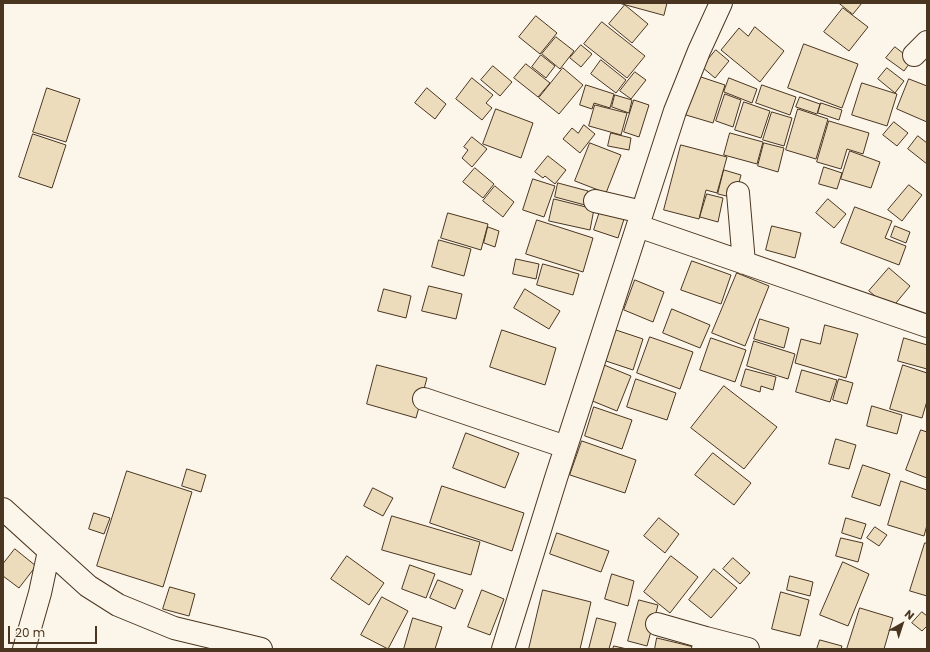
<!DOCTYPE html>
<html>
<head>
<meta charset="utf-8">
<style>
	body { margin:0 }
	#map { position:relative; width:930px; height:652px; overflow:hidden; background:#fbf6e9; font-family:Poppins,sans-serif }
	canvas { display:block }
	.frame { position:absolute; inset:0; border:4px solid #4a3520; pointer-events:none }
	.north { position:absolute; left:882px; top:604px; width:40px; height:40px; -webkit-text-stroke:3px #fbf6e9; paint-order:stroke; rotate:39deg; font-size:11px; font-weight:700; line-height:16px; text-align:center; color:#4a3520 }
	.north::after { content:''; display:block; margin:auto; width:14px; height:18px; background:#4a3520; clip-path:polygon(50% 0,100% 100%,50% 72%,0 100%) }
	.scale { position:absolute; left:8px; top:626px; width:89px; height:18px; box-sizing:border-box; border:2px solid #4a3520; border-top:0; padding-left:5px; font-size:12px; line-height:14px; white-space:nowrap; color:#4a3520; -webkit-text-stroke:3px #fbf6e9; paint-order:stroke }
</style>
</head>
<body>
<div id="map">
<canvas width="930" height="652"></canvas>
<div class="frame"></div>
<div class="north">N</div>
<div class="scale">20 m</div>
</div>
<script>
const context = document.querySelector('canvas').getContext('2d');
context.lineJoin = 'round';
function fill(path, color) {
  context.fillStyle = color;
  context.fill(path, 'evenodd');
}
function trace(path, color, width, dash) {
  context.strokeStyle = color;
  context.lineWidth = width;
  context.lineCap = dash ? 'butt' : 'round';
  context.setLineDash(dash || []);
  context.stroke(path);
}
const building = new Path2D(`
	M619,3H667L664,15Z
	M839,3H862L853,14Z
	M625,5L648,24L632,43L609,24Z
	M843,8L868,27L849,51L824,32Z
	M536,16L557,33L540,54L519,37Z
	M602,22L645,56L627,78L584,44Z
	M755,27L784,51L760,82L721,50L739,28L748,36Z
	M556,37L574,51L560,69L542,54Z
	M804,44L858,64L842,108L788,88Z
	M581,45L592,54L581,67L570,58Z
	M895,47L912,60L904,71L886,58Z
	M716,50L729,61L715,78L702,67Z
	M541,55L555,66L546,78L532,67Z
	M601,60L626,80L616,93L591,74Z
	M526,64L550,83L538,97L514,78Z
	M493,66L512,82L500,96L481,80Z
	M563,68L583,85L559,114L539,98Z
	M887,68L904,81L895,93L878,79Z
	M635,72L646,80L631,99L620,91Z
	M698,76L725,85L713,123L686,115Z
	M472,78L493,95L486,103L492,108L482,120L456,99Z
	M729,78L757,89L752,103L724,92Z
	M909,79L927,86V122L897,109Z
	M862,83L897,94L887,126L852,115Z
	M586,85L614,94L610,108L594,103L592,109L580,105Z
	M762,85L796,97L790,115L756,103Z
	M47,88L80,99L66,142L33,132Z
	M427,88L446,104L435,119L415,103Z
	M725,94L741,100L733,127L716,121Z
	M615,95L632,100L629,113L612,107Z
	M800,97L820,104L817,114L796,107Z
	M634,100L649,105L639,137L624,132Z
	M744,102L770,111L761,138L735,130Z
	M821,103L842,110L839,120L818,113Z
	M595,105L627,113L621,135L589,126Z
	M496,109L533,123L521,158L483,144Z
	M798,109L828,119L816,159L786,150Z
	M772,112L792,118L784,146L763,140Z
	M829,121L869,133L863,154L847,149L841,169L817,162Z
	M894,122L908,133L897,146L883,135Z
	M584,125L595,134L580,153L563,139L572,128L578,133Z
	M611,133L631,138L629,150L608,146Z
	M730,133L763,142L757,164L724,155Z
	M33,134L66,145L52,188L19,177Z
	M918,136L927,143V164L908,149Z
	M472,137L487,149L472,167L462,158L468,150L464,147Z
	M590,143L621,155L606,193L575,181Z
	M764,143L784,148L778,172L758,166Z
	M681,145L727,157L717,193L706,190L699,219L664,210Z
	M850,151L880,162L871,188L841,179Z
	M548,156L566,170L555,184L545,176L543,178L535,172Z
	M824,167L842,173L837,189L819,184Z
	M475,168L494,184L483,198L463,182Z
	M724,170L741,175L735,198L718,194Z
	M533,179L555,186L544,217L523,210Z
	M558,183L588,191L585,205L555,197Z
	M909,185L922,195L902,221L888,210Z
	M495,186L514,202L503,217L483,201Z
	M707,194L723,198L718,222L700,217Z
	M554,199L594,209L590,230L549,221Z
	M828,199L846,214L834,228L816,213Z
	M855,207L892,221L885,238L906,246L899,265L841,243Z
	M600,211L624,219L618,238L594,230Z
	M448,213L488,224L481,250L441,238Z
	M537,220L593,238L583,272L526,254Z
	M772,226L801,233L795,258L766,250Z
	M895,226L910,232L906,243L891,237Z
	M488,227L499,231L495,247L484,243Z
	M439,240L471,249L464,276L432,267Z
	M516,259L539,264L536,279L513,274Z
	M692,261L731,275L721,304L681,290Z
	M543,264L579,274L573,295L537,285Z
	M889,268L910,286L891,309L869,291Z
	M737,273L769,286L745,346L712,333Z
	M635,280L664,292L653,322L624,310Z
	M429,286L462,294L456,319L422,311Z
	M384,289L411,296L406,318L378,311Z
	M525,289L560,311L549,329L514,308Z
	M672,309L710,325L700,348L663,333Z
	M760,319L789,328L784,348L754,339Z
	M825,325L858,334L846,378L795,363L801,339L820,344Z
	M502,330L556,348L545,385L490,367Z
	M616,330L643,339L633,370L606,361Z
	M650,337L693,352L680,389L637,373Z
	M711,338L746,350L735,382L700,370Z
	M904,338L927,345V369L898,361Z
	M754,341L795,354L788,379L747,366Z
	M377,365L427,378L416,418L367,404Z
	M604,365L631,376L617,411L590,400Z
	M903,365L927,373V401L922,418L890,409Z
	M746,369L776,377L773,390L761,386L760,392L741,386Z
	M802,370L837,380L830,402L796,392Z
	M636,379L676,393L667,420L627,407Z
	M839,379L853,383L847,404L833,400Z
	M724,386L777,427L744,469L691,428Z
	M872,406L902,415L897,434L867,426Z
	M594,407L632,420L622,449L585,436Z
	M921,430L927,432V478L906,470Z
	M466,433L519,453L505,488L453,468Z
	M836,439L856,445L849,469L829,464Z
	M582,441L636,460L625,493L570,475Z
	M713,453L751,483L734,505L695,475Z
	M863,465L890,474L880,506L852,497Z
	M187,469L206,475L201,492L182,486Z
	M127,471L192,492L163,587L97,566Z
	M901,481L927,490V525L924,536L888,525Z
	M442,486L524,513L512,551L430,523Z
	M373,488L393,498L383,516L364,506Z
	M94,513L110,518L104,534L89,529Z
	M392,516L480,542L471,575L382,550Z
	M659,518L679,534L665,553L644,536Z
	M846,518L866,524L861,539L842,533Z
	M875,527L887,535L879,546L867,538Z
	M557,533L609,551L601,572L550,554Z
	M841,538L863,543L858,562L836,556Z
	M925,543H927V596L910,591Z
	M15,549L36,566L19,588L3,576V564Z
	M347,556L384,583L369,605L331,579Z
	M671,556L698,577L670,613L644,592Z
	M733,558L750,573L740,584L723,569Z
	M843,562L869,574L848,626L820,615Z
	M410,565L435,574L426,598L402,589Z
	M714,569L737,588L711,618L689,600Z
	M612,574L634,581L628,606L605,599Z
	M790,576L813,582L810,596L787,590Z
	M438,580L463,590L455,609L430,598Z
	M170,587L195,594L189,616L163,609Z
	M482,590L504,599L490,635L468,627Z
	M543,590L591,602L580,649H529Z
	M781,592L809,600L800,636L772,629Z
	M382,597L408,611L388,649L361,635Z
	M639,600L658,605L647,646L628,641Z
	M860,608L893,618L884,649H847Z
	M922,612L927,616V626L922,631L912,623Z
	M413,618L442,627L435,649H404Z
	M597,618L616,623L609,649H589Z
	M657,638L694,647L693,649H655Z
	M820,640L842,646L841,649H817Z
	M614,646L627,649H613Z`);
fill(building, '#ecdcbc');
trace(building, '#4a3520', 1);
const minor = new Path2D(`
	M914,55L927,42
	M738,193L744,263
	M595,201L642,212
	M638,226L927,326
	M424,399L566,447
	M3,509L88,586L118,605L174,628L261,649
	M657,624L706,638L703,649
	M706,638L748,649
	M24,649L40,593L49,551
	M503,649L556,478L675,111L699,51L721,3`);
trace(minor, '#4a3520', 24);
trace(minor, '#fbf6e9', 22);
</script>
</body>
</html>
